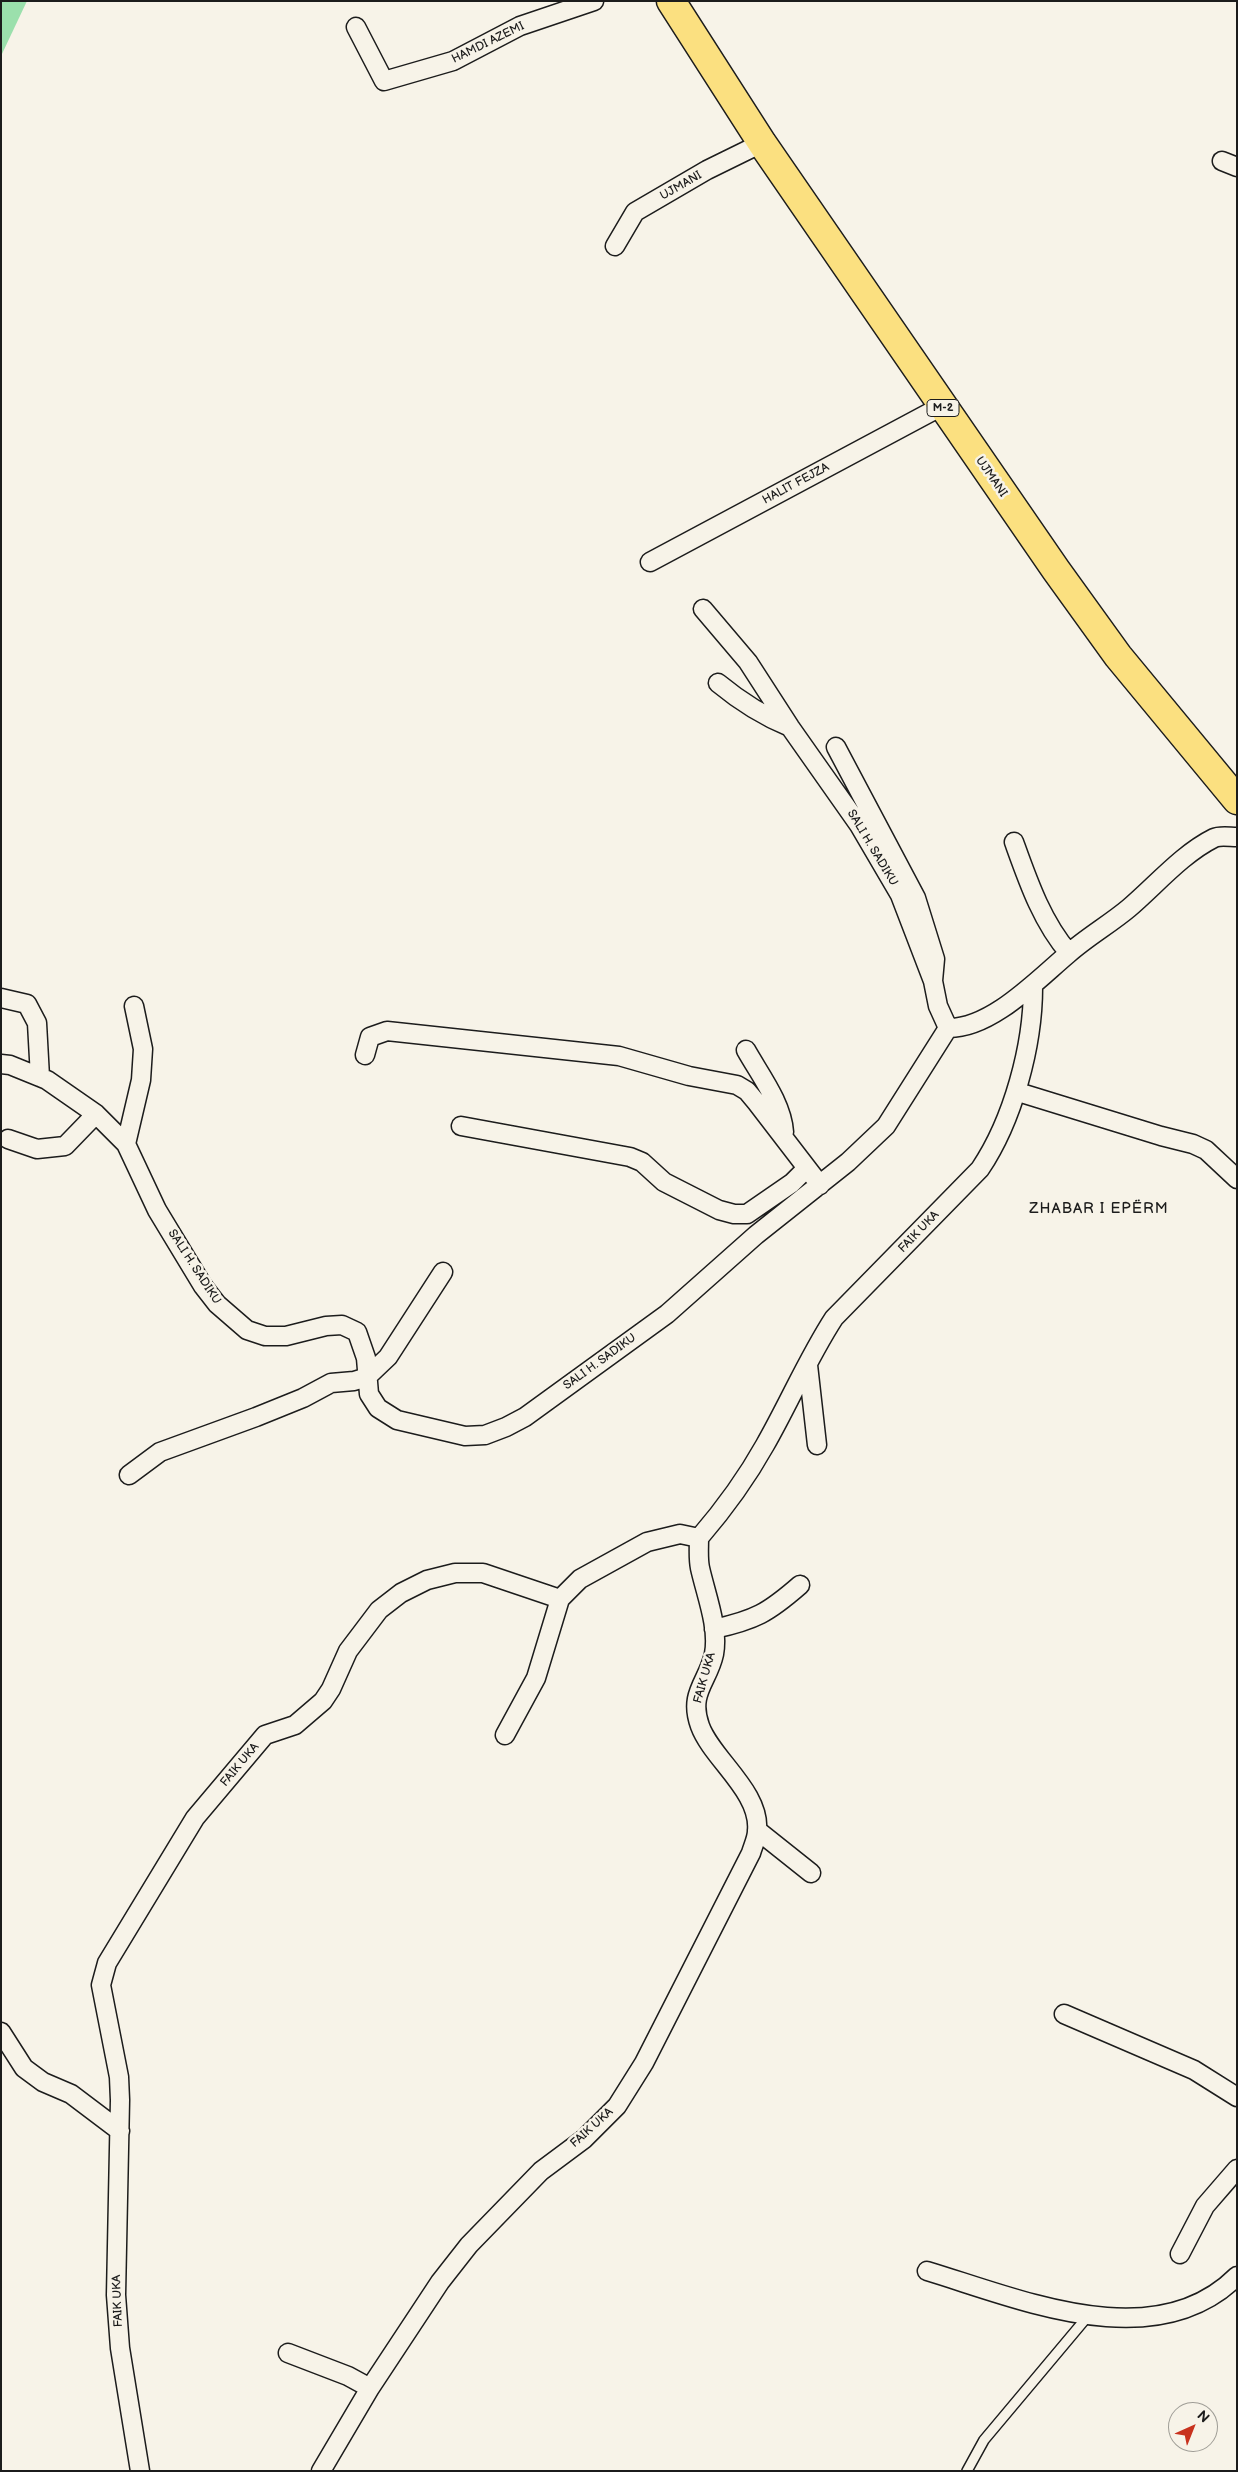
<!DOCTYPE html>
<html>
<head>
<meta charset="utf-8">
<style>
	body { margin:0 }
	#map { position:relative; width:1238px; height:2472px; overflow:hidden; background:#f7f3e8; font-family:"Balsamiq Sans",sans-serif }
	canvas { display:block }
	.frame { position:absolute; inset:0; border:2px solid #1c1c1c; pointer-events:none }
	.north { position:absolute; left:1168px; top:2402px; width:50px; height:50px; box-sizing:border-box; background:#f7f3e8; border:1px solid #9f9d96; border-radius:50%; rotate:44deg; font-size:14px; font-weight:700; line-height:20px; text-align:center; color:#1c1c1c }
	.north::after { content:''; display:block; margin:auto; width:18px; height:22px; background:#c8321e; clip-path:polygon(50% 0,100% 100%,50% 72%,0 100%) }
</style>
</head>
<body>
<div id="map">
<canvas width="1238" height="2472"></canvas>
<div class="frame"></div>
<div class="north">N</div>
</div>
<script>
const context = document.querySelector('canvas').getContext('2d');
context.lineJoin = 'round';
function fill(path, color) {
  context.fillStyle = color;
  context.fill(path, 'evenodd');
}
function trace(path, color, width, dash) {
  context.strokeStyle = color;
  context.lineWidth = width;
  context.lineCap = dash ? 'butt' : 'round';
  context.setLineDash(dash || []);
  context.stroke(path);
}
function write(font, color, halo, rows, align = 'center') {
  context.font = font + ' "Balsamiq Sans",sans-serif';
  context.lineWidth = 5;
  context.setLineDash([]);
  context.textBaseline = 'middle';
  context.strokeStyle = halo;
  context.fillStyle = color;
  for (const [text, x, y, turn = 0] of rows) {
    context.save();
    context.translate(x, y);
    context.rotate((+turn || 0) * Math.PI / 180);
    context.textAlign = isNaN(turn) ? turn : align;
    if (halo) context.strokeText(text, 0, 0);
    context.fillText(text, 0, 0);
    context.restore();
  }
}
fill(new Path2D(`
	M1,1H27L1,56Z`), '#9be0ac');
const service = new Path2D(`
	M967,2471L984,2440L1088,2316`);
const minor = new Path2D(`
	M356,27L384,81L453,61L520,26L594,1
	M1222,161L1237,167
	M615,246L635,212L707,170L762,143
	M650,562L942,406
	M703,609L748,662L790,727L859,825L900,895L933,981
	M718,683C741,702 763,716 790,727
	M836,747L916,898L935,959L933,981L938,1006L948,1028
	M1014,842C1028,881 1042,922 1069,953
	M1,998L27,1004L37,1023L40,1077
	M948,1028C991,1029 1037,980 1068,954C1087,937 1110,924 1129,908C1156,885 1182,854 1214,838C1220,835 1230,837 1237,837
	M746,1050C760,1075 782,1103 784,1132
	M365,1055L370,1037L387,1031L619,1056L689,1076L737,1085L747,1091L757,1103L820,1185
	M1,1064L10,1065L47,1080L96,1114L126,1144L157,1210L203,1286L217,1304L247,1330L265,1336H286L326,1326L342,1325L357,1332L366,1358L369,1394L378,1408L397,1420L465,1436L485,1435L506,1427L525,1417L667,1314L756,1235L848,1162L886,1126L948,1028
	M1018,1092L1161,1136L1193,1144L1206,1150L1237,1179
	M461,1126L630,1157L642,1162L664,1182L719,1210L734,1214H747L792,1183L807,1168
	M8,1139L37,1149L65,1146L96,1114
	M126,1144L141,1080L143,1049L134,1006
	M808,1365L817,1445
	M129,1475L160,1452L256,1417L303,1398L331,1383L354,1381L367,1377L388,1357L443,1272
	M714,1629C755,1620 768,1613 800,1585
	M505,1735L536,1678L560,1599L580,1579L647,1542L680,1534L699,1538
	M757,1830L811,1873
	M1064,2014L1194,2070L1237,2097
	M1,2032L24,2068L43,2082L71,2094L120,2131
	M1180,2254L1205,2206L1237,2169
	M927,2271C1020,2299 1155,2358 1237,2276
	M288,2353L348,2376L370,2388
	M140,2471L120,2348L116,2295L120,2100L119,2077L101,1985L107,1963L195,1818L265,1735L295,1725L323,1701L331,1689L348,1651L379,1610L401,1593L427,1580L455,1573H483L560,1599
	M321,2471L370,2388L440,2282L469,2245L541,2171L584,2139L617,2106L644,2063L751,1853C753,1846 757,1838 757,1831C761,1792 712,1759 700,1726C688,1693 708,1682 714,1654C719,1627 706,1595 700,1568C698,1558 699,1548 699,1538C724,1509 746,1479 765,1445C789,1403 808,1358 834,1318L980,1169C1013,1120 1033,1046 1033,987`);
const primary = new Path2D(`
	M671,1L762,143L1056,570L1118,656L1237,800`);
trace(service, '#1c1c1c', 12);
trace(minor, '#1c1c1c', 21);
trace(primary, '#1c1c1c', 31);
trace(service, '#f7f3e8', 9);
trace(minor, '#f7f3e8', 18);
trace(primary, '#fbe080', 28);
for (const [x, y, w] of [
	[943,408,32]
]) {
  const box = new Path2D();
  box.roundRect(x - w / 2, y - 8.5, w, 17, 4);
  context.fillStyle = '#f7f3e8';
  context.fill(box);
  trace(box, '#1c1c1c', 1);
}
write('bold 11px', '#1c1c1c', null, [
	["M-2",943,408]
]);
write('12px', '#1c1c1c', '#f7f3e8', [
	["HAMDI AZEMI",488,43,-26],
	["UJMANI",681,186,-30],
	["UJMANI",991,477,55],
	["HALIT FEJZA",796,484,-28],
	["SALI H. SADIKU",872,848,59],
	["FAIK UKA",919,1232,-46],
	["SALI H. SADIKU",194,1267,57],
	["SALI H. SADIKU",600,1362,-36],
	["FAIK UKA",705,1678,-74],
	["FAIK UKA",240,1765,-50],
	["FAIK UKA",592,2128,-42],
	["FAIK UKA",118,2301,-92]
]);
context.letterSpacing = '1px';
write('15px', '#1c1c1c', '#f7f3e8', [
	["ZHABAR I EPËRM",1099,1209]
]);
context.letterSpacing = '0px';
</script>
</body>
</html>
